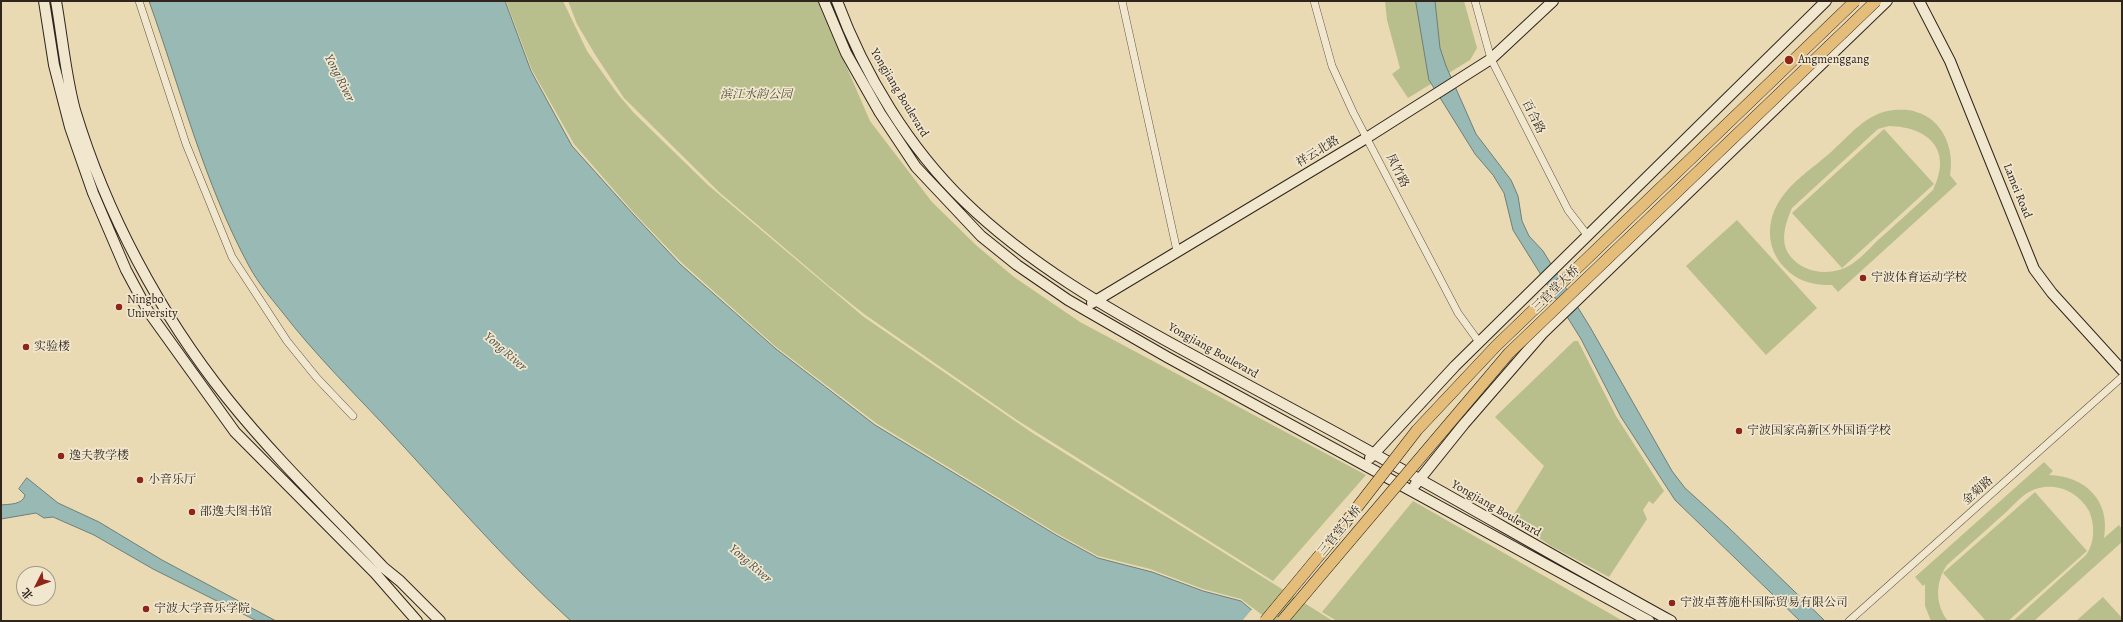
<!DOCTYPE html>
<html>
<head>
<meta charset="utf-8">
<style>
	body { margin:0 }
	#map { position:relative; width:2123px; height:622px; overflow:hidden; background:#e9dab4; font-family:Alegreya,"Noto Serif SC",serif }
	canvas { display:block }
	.frame { position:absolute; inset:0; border:2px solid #30251d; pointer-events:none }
	.north { position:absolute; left:16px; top:566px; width:40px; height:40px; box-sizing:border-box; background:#f1e7ce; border:1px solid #a49987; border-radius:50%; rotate:228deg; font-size:11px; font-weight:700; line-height:16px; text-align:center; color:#30251d }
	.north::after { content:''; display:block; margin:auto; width:14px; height:18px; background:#8f2418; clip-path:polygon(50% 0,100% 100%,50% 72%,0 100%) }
</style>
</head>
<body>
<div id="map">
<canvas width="2123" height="622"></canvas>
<div class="frame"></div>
<div class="north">北</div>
</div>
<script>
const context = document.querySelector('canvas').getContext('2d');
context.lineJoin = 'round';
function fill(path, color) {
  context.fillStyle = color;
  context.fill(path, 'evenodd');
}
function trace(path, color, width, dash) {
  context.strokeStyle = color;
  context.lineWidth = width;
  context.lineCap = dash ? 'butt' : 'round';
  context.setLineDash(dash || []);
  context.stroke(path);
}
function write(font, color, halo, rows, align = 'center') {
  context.font = font + ' Alegreya,"Noto Serif SC",serif';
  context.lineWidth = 3.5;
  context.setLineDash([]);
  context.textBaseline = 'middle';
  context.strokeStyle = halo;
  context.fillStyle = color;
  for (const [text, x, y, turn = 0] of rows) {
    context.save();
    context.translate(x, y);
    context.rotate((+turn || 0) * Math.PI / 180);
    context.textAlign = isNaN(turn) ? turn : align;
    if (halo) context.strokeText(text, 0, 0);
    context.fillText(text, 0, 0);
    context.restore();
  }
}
fill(new Path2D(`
	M506,1H563L587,51L617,93L634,113L708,185L864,317L1031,432L1333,621H1270L1241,599L1203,589L1150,569L1098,556L1056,533L876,423L776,347L682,263L634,213L574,144L532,70Z
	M568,1H818L870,121L932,202L977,246L1014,277L1080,322L1366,475L1273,581L1017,420L864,314L829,286L719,192L624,98L596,56L577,24Z
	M1385,1H1464L1477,48L1470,60L1408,98L1392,74L1400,68L1387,20Z
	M1894,110C1901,110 1909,109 1916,112C1943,119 1955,150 1950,175L1957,184L1838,292L1832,285C1814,286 1797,281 1785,268C1764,247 1766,216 1785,193C1797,178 1815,166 1830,153C1849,136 1867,112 1894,110ZM1889,126C1929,127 1953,150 1933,190C1915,207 1896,224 1877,241C1869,249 1861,258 1852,264C1834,276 1806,275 1791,257C1779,243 1785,224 1792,208L1878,129Z
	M1884,129L1934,184L1842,268L1792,213Z
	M1737,220L1817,308L1766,355L1686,266Z
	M1574,341H1578L1616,416L1664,491L1653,504L1649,501L1643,510L1647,519L1609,577L1551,546L1511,519L1544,466L1495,417Z
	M2044,462L2053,471L2049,475C2085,476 2111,501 2104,538L2119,525L2122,529V542L2034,621H2013L2086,555C2095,543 2095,524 2089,511C2077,490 2052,480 2029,492C2020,497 2012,507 2004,514C1985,531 1966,548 1947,565C1935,582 1935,605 1948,621H1931L1925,606V584L1923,586L1915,577Z
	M2035,492L2087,551L2008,621H1986L1943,573Z
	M1413,501L1623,621H1337L1322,612Z
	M2103,597L2122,618V621H2076Z`), '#b8bf8c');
const water = new Path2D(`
	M149,1H505L531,71L572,146L633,214L680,264L776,349L875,425L1056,535L1098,558L1152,572L1203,591L1241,601L1265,621H571C504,560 445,491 383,424C349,388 314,353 283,313C271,298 258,283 249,266C204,183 181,90 149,1Z
	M1416,1H1435L1440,48L1446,66L1476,134L1511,180L1518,196L1522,221L1529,236L1543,251L1590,327L1672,471L1685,488L1728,527L1825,621H1800L1675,500L1621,417L1581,339L1513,230L1504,193L1493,175L1475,154L1429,80Z
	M27,478L58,503L99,522L162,560L276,621H257L153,569L94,535L53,517L44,518L36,513L1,519V505C9,504 23,505 25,495L19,489Z`);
fill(water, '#99b9b4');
trace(water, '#6f7e78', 1);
fill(new Path2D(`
	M1253,608L1266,619L1267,621H1242Z`), '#e9dab4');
const street = new Path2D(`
	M139,1L186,144L232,257L287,341L317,378L353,416
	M1122,1L1177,251
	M1314,1L1332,66L1353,112L1458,313L1479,342
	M1475,1L1491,59L1568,210L1588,236
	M1849,621L2122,377`);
const secondary = new Path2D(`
	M44,1L54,65L70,127L93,193L126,270L148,311L235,432L375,573L417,621
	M56,1C62,35 66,78 75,110C106,213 160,314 227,398C275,458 331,512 384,568L400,581L440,621
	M824,1L846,53L880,113L916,167L981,236L1017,265L1068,300L1167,357L1649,621
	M837,1C864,74 909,148 965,202C1029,264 1108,309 1185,351C1237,379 1289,407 1340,435C1451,496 1560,560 1671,621
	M1919,1L1950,61L2034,269L2052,293L2122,370
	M1092,303L1368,137L1491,59L1553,1
	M1370,458L1455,366L1826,1
	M1415,485L1464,424L1542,334L1887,1`);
trace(street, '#5e5243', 8);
trace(secondary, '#30251d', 12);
trace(street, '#f1e7ce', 7);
trace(secondary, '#f1e7ce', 10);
const primaryBridge = new Path2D(`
	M1265,621L1328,545L1417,430L1496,346L1855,1
	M1282,621L1509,353L1876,1`);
trace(primaryBridge, '#30251d', 12, []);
trace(primaryBridge, '#e4bd7a', 11);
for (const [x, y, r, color] of [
	[1789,60,5,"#8f2418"],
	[1863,278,4,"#8f2418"],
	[119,307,4,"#8f2418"],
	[26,347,4,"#8f2418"],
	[1739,431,4,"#8f2418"],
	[61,456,4,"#8f2418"],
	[140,480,4,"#8f2418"],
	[192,512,4,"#8f2418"],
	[1672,603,4,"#8f2418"],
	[146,609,4,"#8f2418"]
]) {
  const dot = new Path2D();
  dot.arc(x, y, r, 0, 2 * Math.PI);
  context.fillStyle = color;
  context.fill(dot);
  trace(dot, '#f1e7ce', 1.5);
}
write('12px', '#30251d', '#f1e7ce', [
	["Angmenggang",1798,60],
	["宁波体育运动学校",1871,278],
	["Ningbo",127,300],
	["University",127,314],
	["实验楼",34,347],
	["宁波国家高新区外国语学校",1747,431],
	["逸夫教学楼",69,456],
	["小音乐厅",148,480],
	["邵逸夫图书馆",200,512],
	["宁波卓菩施朴国际贸易有限公司",1680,603],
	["宁波大学音乐学院",154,609]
], 'left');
write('12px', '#30251d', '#f1e7ce', [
	["Yongjiang Boulevard",899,93,59],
	["百合路",1533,117,63],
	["祥云北路",1318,152,-31],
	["凤竹路",1397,171,63],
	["Lamei Road",2017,191,68],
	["三官堂大桥",1556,289,-44],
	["Yongjiang Boulevard",1213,351,29],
	["金菊路",1978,491,-42],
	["Yongjiang Boulevard",1496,509,30],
	["三官堂大桥",1340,531,-50]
]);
write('italic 12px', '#524c39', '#f1e7ce', [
	["滨江水韵公园",756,95]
]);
write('italic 13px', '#50514a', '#f1e7ce', [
	["Yong River",339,78,63],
	["Yong River",505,352,41],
	["Yong River",750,564,41]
]);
</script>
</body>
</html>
